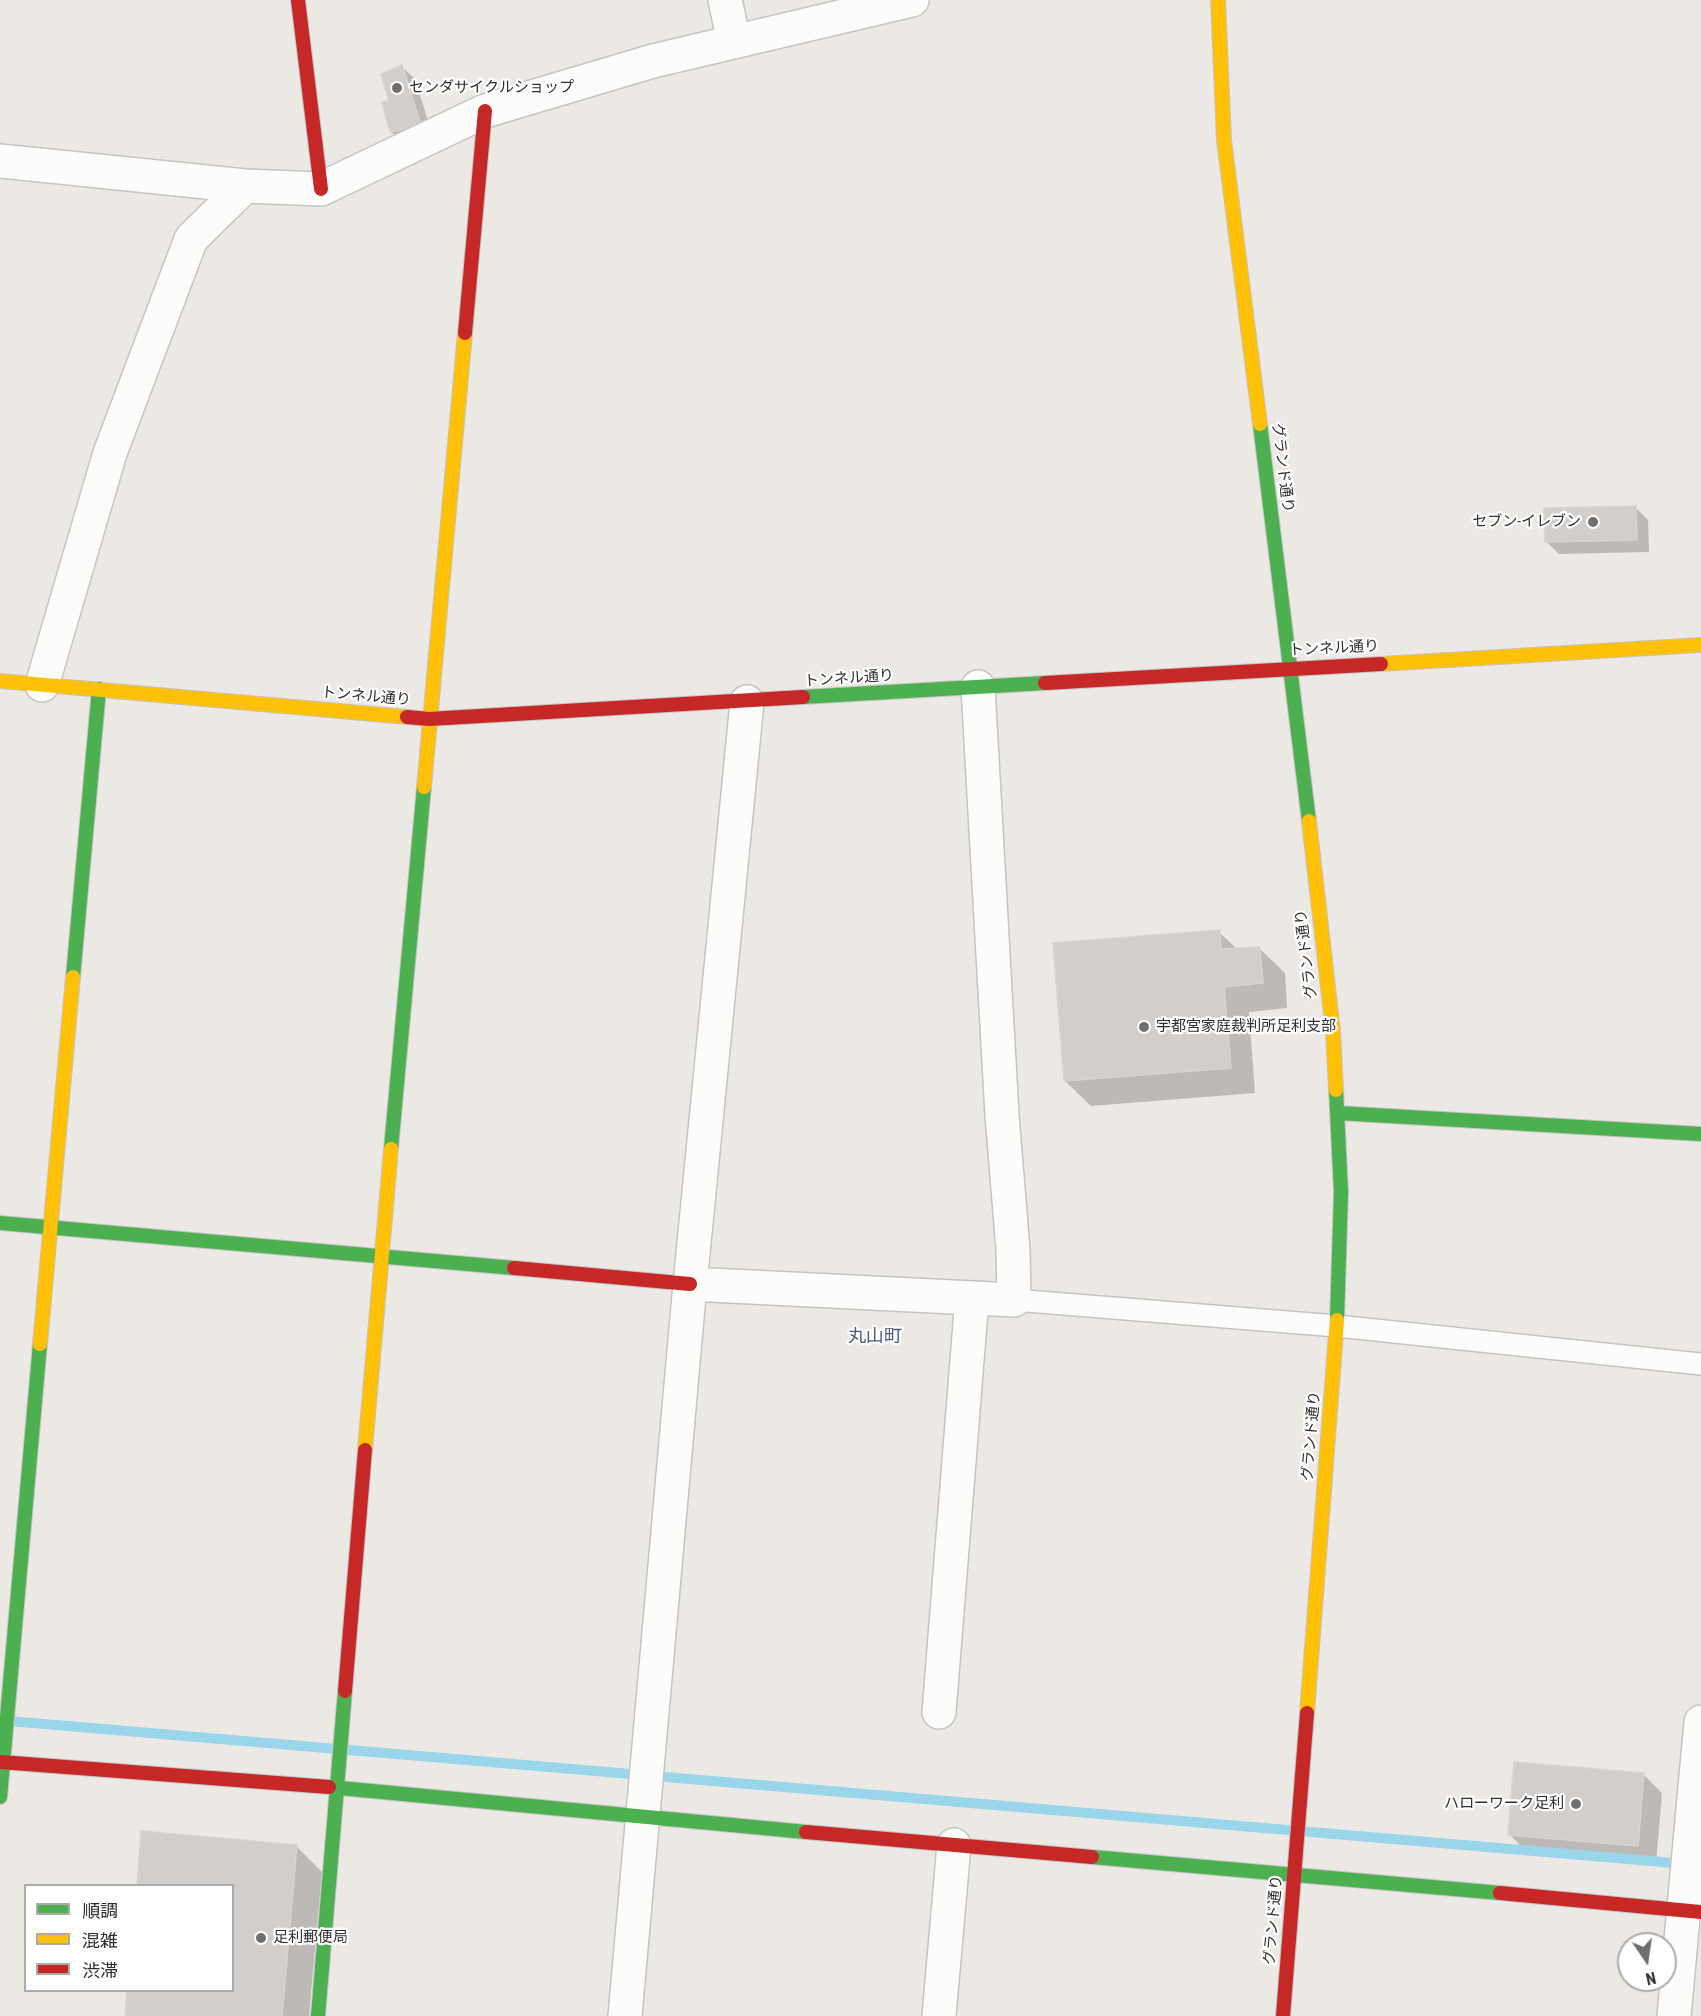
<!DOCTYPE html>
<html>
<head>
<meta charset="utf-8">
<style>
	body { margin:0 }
	#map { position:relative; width:1701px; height:2016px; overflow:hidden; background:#ece8e4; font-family:"Roboto Condensed","Noto Sans JP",sans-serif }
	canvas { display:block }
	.legend { position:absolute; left:24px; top:1884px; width:210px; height:108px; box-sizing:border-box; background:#fff; border:2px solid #ababab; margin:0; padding:8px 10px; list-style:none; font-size:18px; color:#2e2e2e }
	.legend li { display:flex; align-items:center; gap:12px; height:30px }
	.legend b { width:30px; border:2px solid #ababab }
	.north { position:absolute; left:1617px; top:1932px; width:60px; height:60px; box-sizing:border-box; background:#fff; border:2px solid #ababab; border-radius:50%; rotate:167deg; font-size:16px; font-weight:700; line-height:24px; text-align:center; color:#2e2e2e }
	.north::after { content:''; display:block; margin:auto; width:21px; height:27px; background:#706f6e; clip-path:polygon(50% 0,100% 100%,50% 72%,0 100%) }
</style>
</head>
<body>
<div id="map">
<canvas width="1701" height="2016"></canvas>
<ul class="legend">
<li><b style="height:8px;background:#4caf50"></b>順調</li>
<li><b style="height:8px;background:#ffc107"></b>混雑</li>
<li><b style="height:8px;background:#c62828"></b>渋滞</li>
</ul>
<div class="north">N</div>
</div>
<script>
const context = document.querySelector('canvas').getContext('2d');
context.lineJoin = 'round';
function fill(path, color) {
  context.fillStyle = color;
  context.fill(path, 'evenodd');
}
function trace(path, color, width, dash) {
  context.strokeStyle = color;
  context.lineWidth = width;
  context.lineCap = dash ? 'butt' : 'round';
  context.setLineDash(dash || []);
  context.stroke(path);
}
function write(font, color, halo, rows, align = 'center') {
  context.font = font + ' "Roboto Condensed","Noto Sans JP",sans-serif';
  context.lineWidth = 4.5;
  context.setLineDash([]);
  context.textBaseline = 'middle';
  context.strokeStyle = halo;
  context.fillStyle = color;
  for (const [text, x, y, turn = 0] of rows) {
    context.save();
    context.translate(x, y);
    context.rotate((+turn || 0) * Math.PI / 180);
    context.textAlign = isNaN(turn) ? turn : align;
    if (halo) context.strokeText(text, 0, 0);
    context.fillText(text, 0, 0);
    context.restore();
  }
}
fill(new Path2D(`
	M402,67L415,79L433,137L404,144L391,132V103Z
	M1635,507L1648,520L1649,552L1559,554L1546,541Z
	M1219,932L1238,950L1259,948L1285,973L1287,1008L1249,1012L1255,1093L1091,1106L1065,1081Z
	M1643,1774L1662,1793L1656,1864L1529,1854L1510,1835Z
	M297,1847L322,1872L309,2016H127L232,1990Z`), '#0003');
trace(new Path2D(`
	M9,1721L1686,1864`), '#99d6ec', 10);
const building = new Path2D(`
	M402,65L421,125L390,132L382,102L389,101L381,74Z
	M1636,506L1637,540L1545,542L1544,508Z
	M1220,930L1221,949L1260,947L1263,983L1224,987L1231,1068L1064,1081L1053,943Z
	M1514,1762L1644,1773L1638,1846L1508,1835Z
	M141,1831L297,1845L282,2016H125L127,1990H232V1886H137Z`);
fill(building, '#d1cecb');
trace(building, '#d7d4d0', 1.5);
const lane = new Path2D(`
	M1014,1300L1337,1326L1701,1364`);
const street = new Path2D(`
	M725,0L734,42
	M0,161L245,186L321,189L485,111L653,61L912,0
	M42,685L110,453L191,239L245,186
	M690,1284L1014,1300L1013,1250L1002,1115L978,687
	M939,1712L972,1298
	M625,2016L690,1284L747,702
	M939,2016L954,1845
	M1674,2016L1701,1722`);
const fast = new Path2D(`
	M1260,424L1309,821
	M803,697L1045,683
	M73,977L99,689
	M1336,1090L1341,1192L1337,1320
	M1338,1113L1701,1134
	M391,1149L424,787
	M0,1223L514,1268
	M329,1787L806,1832
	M0,1797L40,1344
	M1092,1857L1500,1893
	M318,2016L345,1691`);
const slow = new Path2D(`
	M1218,0L1224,140L1260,424
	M1381,664L1701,645
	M0,681L407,717
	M424,787L465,333
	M1309,821L1333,1031L1336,1090
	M40,1344L73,977
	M365,1450L391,1149
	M1307,1713L1337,1320`);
const jam = new Path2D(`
	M298,0L321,189
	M465,333L485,111
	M1045,683L1381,664
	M407,717L429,719L803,697
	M514,1268L690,1284
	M345,1691L365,1450
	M0,1762L329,1787
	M806,1832L1092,1857
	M1500,1893L1701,1912
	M1283,2016L1307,1713`);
trace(lane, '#c5c4c5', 24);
trace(street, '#c5c4c5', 36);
trace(fast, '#c5c4c5', 16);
trace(slow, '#c5c4c5', 16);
trace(jam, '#c5c4c5', 16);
trace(lane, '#fcfcfb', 21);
trace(street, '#fcfcfb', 33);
trace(fast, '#4caf50', 14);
trace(slow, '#ffc107', 14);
trace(jam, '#c62828', 14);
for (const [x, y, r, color] of [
	[397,88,6,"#706f6e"],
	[1593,522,6,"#706f6e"],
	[1144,1027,6,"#706f6e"],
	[1576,1804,6,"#706f6e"],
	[261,1938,6,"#706f6e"]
]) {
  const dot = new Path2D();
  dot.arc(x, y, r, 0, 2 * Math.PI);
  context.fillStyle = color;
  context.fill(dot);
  trace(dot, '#fff', 2);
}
write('15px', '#2e2e2e', '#fff', [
	["センダサイクルショップ",409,88],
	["セブン-イレブン",1581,522,"right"],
	["宇都宮家庭裁判所足利支部",1156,1027],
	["ハローワーク足利",1564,1804,"right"],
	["足利郵便局",273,1938]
], 'left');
write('15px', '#2e2e2e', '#fff', [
	["グランド通り",1282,468,83],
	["トンネル通り",1334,649,-3],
	["トンネル通り",849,679,-4],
	["トンネル通り",366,697,5],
	["グランド通り",1307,954,-97],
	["グランド通り",1312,1436,-85],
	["グランド通り",1274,1920,-85]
]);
write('18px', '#4d5680', '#fff', [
	["丸山町",875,1337]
]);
</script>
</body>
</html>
